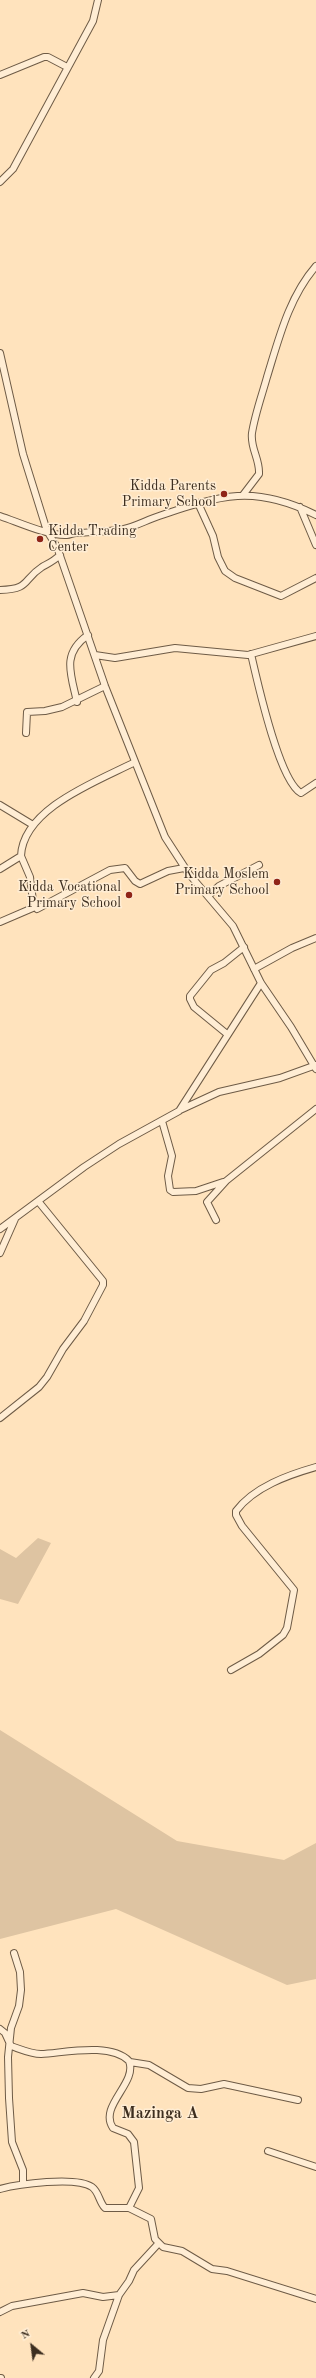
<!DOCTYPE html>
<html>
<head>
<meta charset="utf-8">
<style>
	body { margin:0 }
	#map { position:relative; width:316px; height:2378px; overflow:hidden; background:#ffe3bd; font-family:"Old Standard TT",serif }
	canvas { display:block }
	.north { position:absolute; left:12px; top:2326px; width:40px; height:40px; -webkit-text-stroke:3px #ffedd4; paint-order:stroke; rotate:331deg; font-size:11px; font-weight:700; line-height:16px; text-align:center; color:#3d2e1f }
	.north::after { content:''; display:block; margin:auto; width:14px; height:18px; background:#3d2e1f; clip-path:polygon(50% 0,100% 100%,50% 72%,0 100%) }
</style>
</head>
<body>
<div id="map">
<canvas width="316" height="2378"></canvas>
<div class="north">N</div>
</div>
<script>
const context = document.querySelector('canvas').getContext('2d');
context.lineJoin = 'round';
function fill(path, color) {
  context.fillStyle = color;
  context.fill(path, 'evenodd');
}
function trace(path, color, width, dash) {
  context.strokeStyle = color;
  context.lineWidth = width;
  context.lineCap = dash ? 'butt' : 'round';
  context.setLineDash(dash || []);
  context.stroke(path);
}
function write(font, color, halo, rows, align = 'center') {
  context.font = font + ' "Old Standard TT",serif';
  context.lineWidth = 3;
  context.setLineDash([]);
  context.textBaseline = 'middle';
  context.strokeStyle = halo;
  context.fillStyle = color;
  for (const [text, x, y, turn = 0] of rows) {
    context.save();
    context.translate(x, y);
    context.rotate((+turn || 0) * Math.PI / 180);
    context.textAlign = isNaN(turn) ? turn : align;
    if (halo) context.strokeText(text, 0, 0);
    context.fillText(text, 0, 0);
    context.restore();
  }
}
fill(new Path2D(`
	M38,1538L51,1543L18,1604L0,1599V1549L16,1558Z
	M0,1730L177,1841L284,1860L316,1843V1979L287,1985L116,1909L0,1939Z`), '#dec4a2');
const minor = new Path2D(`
	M0,75L44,57H48L67,67
	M0,182L13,169L93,21L98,0
	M0,353L23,454L47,531L57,547L105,686L165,837L189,874L233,926L261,983L291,1027L316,1069
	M243,495L259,474C260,459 250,448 252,433C255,414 262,395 267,377C279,338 289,297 316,266
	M198,503L213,536L218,557L225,571L235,578L281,596L316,578
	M300,507L316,545
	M0,516C18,522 48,536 67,535C70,535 73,533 76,533C92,532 108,532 124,529C136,526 147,520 159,516C221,495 254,484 316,515
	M0,590C31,589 22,580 42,567C49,563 54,561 60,555
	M251,654C257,680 279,781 301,793L316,783
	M95,655L115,658L175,648L248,655L316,636
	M77,702C71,674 61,654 88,635
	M26,733L27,712L45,711L62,707L105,686
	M0,805L33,825
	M21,856L30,877L33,901L37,909L110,870L125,868L135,881L140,884L168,871L184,868
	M0,869L21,856C23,808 98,781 135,762
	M208,896L219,886L259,865
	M0,922L35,907
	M254,969L292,948L316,938
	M227,1034L194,1007L190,999V996L211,970L224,963L244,947
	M180,1110L219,1092L280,1078L316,1065
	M162,1121L172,1156L168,1176L170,1190L173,1192L196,1191L223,1182
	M216,1220L207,1202L226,1181L316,1109
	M0,1229L84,1167L119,1144L179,1111L261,983
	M0,1253L15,1219
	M0,1418L39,1387L47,1377L63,1349L84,1321L103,1285V1281L38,1201
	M231,1670L259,1654L283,1635L287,1628L294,1590L242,1526L236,1515V1511C254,1487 288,1475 316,1467
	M14,1953L20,1972L21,1990L19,2006L11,2028L8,2057L9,2098L12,2142L23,2170V2184
	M0,2029L5,2033L11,2046C20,2049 31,2054 41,2054C64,2053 110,2042 129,2061C138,2083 98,2106 113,2128L128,2134L134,2142L139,2188L129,2208
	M130,2062L149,2065L188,2088L201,2089L224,2084L298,2100
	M268,2151L316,2167
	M0,2189C18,2184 76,2176 92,2187C99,2192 99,2202 105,2208H129L151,2219L155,2239L163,2247L182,2251L212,2269L227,2271L316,2299
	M0,2312L12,2306L83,2293L103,2297L119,2295
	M0,2378H1
	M94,2378L99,2371L103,2340L119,2295L129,2281L134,2270L158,2244`);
trace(minor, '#6e5b46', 8);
trace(minor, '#ffedd4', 6);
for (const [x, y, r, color] of [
	[224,494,4,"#8f2418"],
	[40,539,4,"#8f2418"],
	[277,882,4,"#8f2418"],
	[129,895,4,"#8f2418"]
]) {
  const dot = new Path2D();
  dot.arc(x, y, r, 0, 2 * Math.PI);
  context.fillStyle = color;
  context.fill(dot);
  trace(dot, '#ffedd4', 1.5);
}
write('14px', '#3d2e1f', '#ffedd4', [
	["Kidda Parents",216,486],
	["Primary School",216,502],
	["Kidda Trading",48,531,"left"],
	["Center",48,547,"left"],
	["Kidda Moslem",269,874],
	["Primary School",269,890],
	["Kidda Vocational",121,887],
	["Primary School",121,903]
], 'right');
write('bold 16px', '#3d2e1f', '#ffedd4', [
	["Mazinga A",160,2114]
]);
</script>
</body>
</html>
